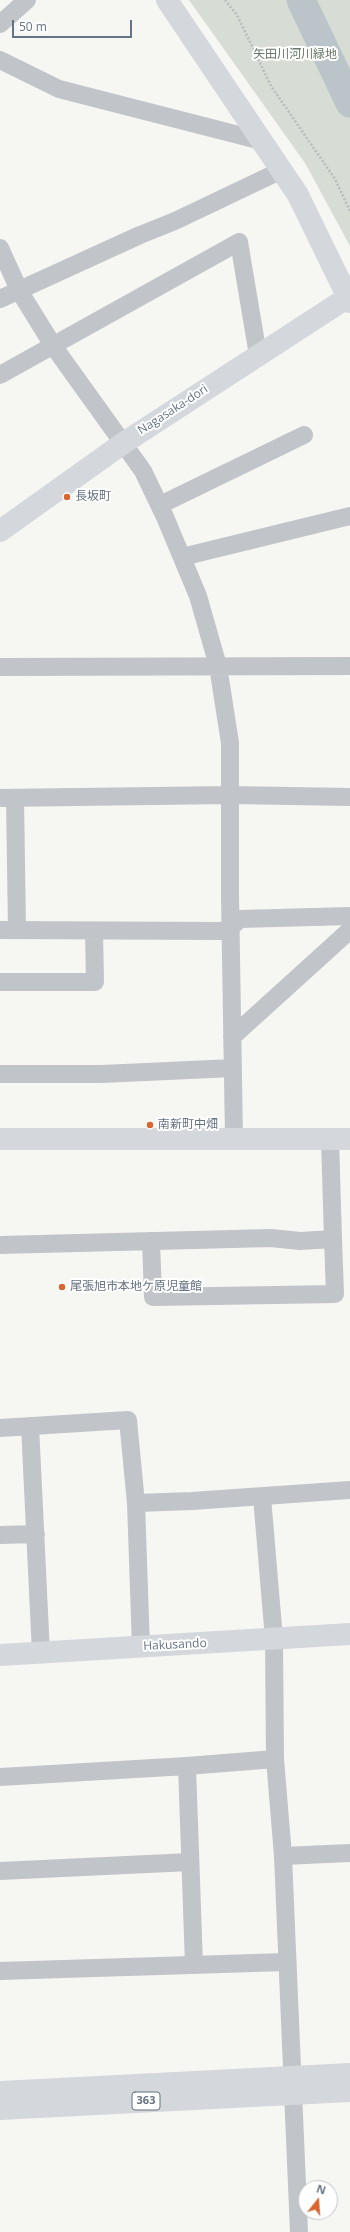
<!DOCTYPE html>
<html>
<head>
<meta charset="utf-8">
<style>
	body { margin:0 }
	#map { position:relative; width:350px; height:2232px; overflow:hidden; background:#f6f6f3; font-family:"Open Sans",sans-serif }
	canvas { display:block }
	.north { position:absolute; left:298px; top:2180px; width:40px; height:40px; box-sizing:border-box; background:#fff; border:1px solid #c2c7cd; border-radius:50%; rotate:17deg; font-size:11px; font-weight:700; line-height:16px; text-align:center; color:#667382 }
	.north::after { content:''; display:block; margin:auto; width:14px; height:18px; background:#d9652f; clip-path:polygon(50% 0,100% 100%,50% 72%,0 100%) }
	.scale { position:absolute; left:12px; top:20px; width:120px; height:18px; box-sizing:border-box; border:2px solid #667382; border-top:0; padding-left:5px; font-size:12px; line-height:14px; white-space:nowrap; color:#667382; -webkit-text-stroke:3px #fff; paint-order:stroke }
</style>
</head>
<body>
<div id="map">
<canvas width="350" height="2232"></canvas>
<div class="north">N</div>
<div class="scale">50 m</div>
</div>
<script>
const context = document.querySelector('canvas').getContext('2d');
context.lineJoin = 'round';
function fill(path, color) {
  context.fillStyle = color;
  context.fill(path, 'evenodd');
}
function trace(path, color, width, dash) {
  context.strokeStyle = color;
  context.lineWidth = width;
  context.lineCap = dash ? 'butt' : 'round';
  context.setLineDash(dash || []);
  context.stroke(path);
}
function write(font, color, halo, rows, align = 'center') {
  context.font = font + ' "Open Sans","Noto Sans JP",sans-serif';
  context.lineWidth = 4;
  context.setLineDash([]);
  context.textBaseline = 'middle';
  context.strokeStyle = halo;
  context.fillStyle = color;
  for (const [text, x, y, turn = 0] of rows) {
    context.save();
    context.translate(x, y);
    context.rotate((+turn || 0) * Math.PI / 180);
    context.textAlign = isNaN(turn) ? turn : align;
    if (halo) context.strokeText(text, 0, 0);
    context.fillText(text, 0, 0);
    context.restore();
  }
}
fill(new Path2D(`
	M189,0H350V246L305,163Z`), '#d7dcd4');
trace(new Path2D(`
	M301,0L350,103`), '#bbc4c9', 29);
trace(new Path2D(`
	M225,0L237,15L271,86L335,179L350,211`), '#b9bbbe', 2.5, [2, 2]);
trace(new Path2D(`
	M0,24L27,0
	M0,60L59,89L262,141
	M0,248L20,292L54,347L143,471L165,517L198,596L218,666L230,743V896L234,1139
	M0,299L140,235L175,221L282,170
	M0,375L239,242L258,355
	M160,505L304,435
	M182,557L350,516
	M0,667L350,666
	M0,798L230,795L350,797
	M15,798L17,930
	M0,930L222,931L231,927L240,919L350,916
	M0,982H95L94,931
	M232,1037L350,930
	M0,1074H102L233,1068
	M151,1241L153,1297L335,1294L333,1239
	M0,1245L271,1238L300,1241L333,1239L330,1139
	M30,1426L41,1653
	M0,1428L128,1420L136,1503L141,1647
	M262,1497L274,1639L275,1759L283,1856L299,2232
	M136,1503L192,1501L350,1490
	M0,1535L36,1534
	M187,1766L194,1965
	M0,1777L187,1766L275,1759
	M283,1856L350,1853
	M0,1871L190,1862
	M0,1971L286,1962`), '#c1c4c8', 18);
trace(new Path2D(`
	M167,0L298,195L350,302
	M0,531L122,444L350,296
	M0,1139H350
	M0,1655L350,1634`), '#d4d8dc', 22);
trace(new Path2D(`
	M0,2092L350,2074
	M0,2109L350,2091`), '#d4d8dc', 22);
for (const [x, y, r, color] of [
	[67,497,4,"#d9652f"],
	[150,1125,4,"#d9652f"],
	[62,1287,4,"#d9652f"]
]) {
  const dot = new Path2D();
  dot.arc(x, y, r, 0, 2 * Math.PI);
  context.fillStyle = color;
  context.fill(dot);
  trace(dot, '#fff', 1.5);
}
for (const [x, y, w] of [
	[146,2101,28]
]) {
  const box = new Path2D();
  box.roundRect(x - w / 2, y - 9, w, 18, 3);
  context.fillStyle = '#fff';
  context.fill(box);
  trace(box, '#667382', 1);
}
write('bold 11px', '#667382', null, [
	["363",146,2101]
]);
write('12px', '#677a65', '#fff', [
	["矢田川河川緑地",295,55]
]);
write('12px', '#667382', '#fff', [
	["Nagasaka-dori",173,410,-33],
	["Hakusando",175,1645,-3]
]);
write('12px', '#667382', '#fff', [
	["長坂町",75,497],
	["南新町中畑",158,1125],
	["尾張旭市本地ケ原児童館",70,1287]
], 'left');
</script>
</body>
</html>
